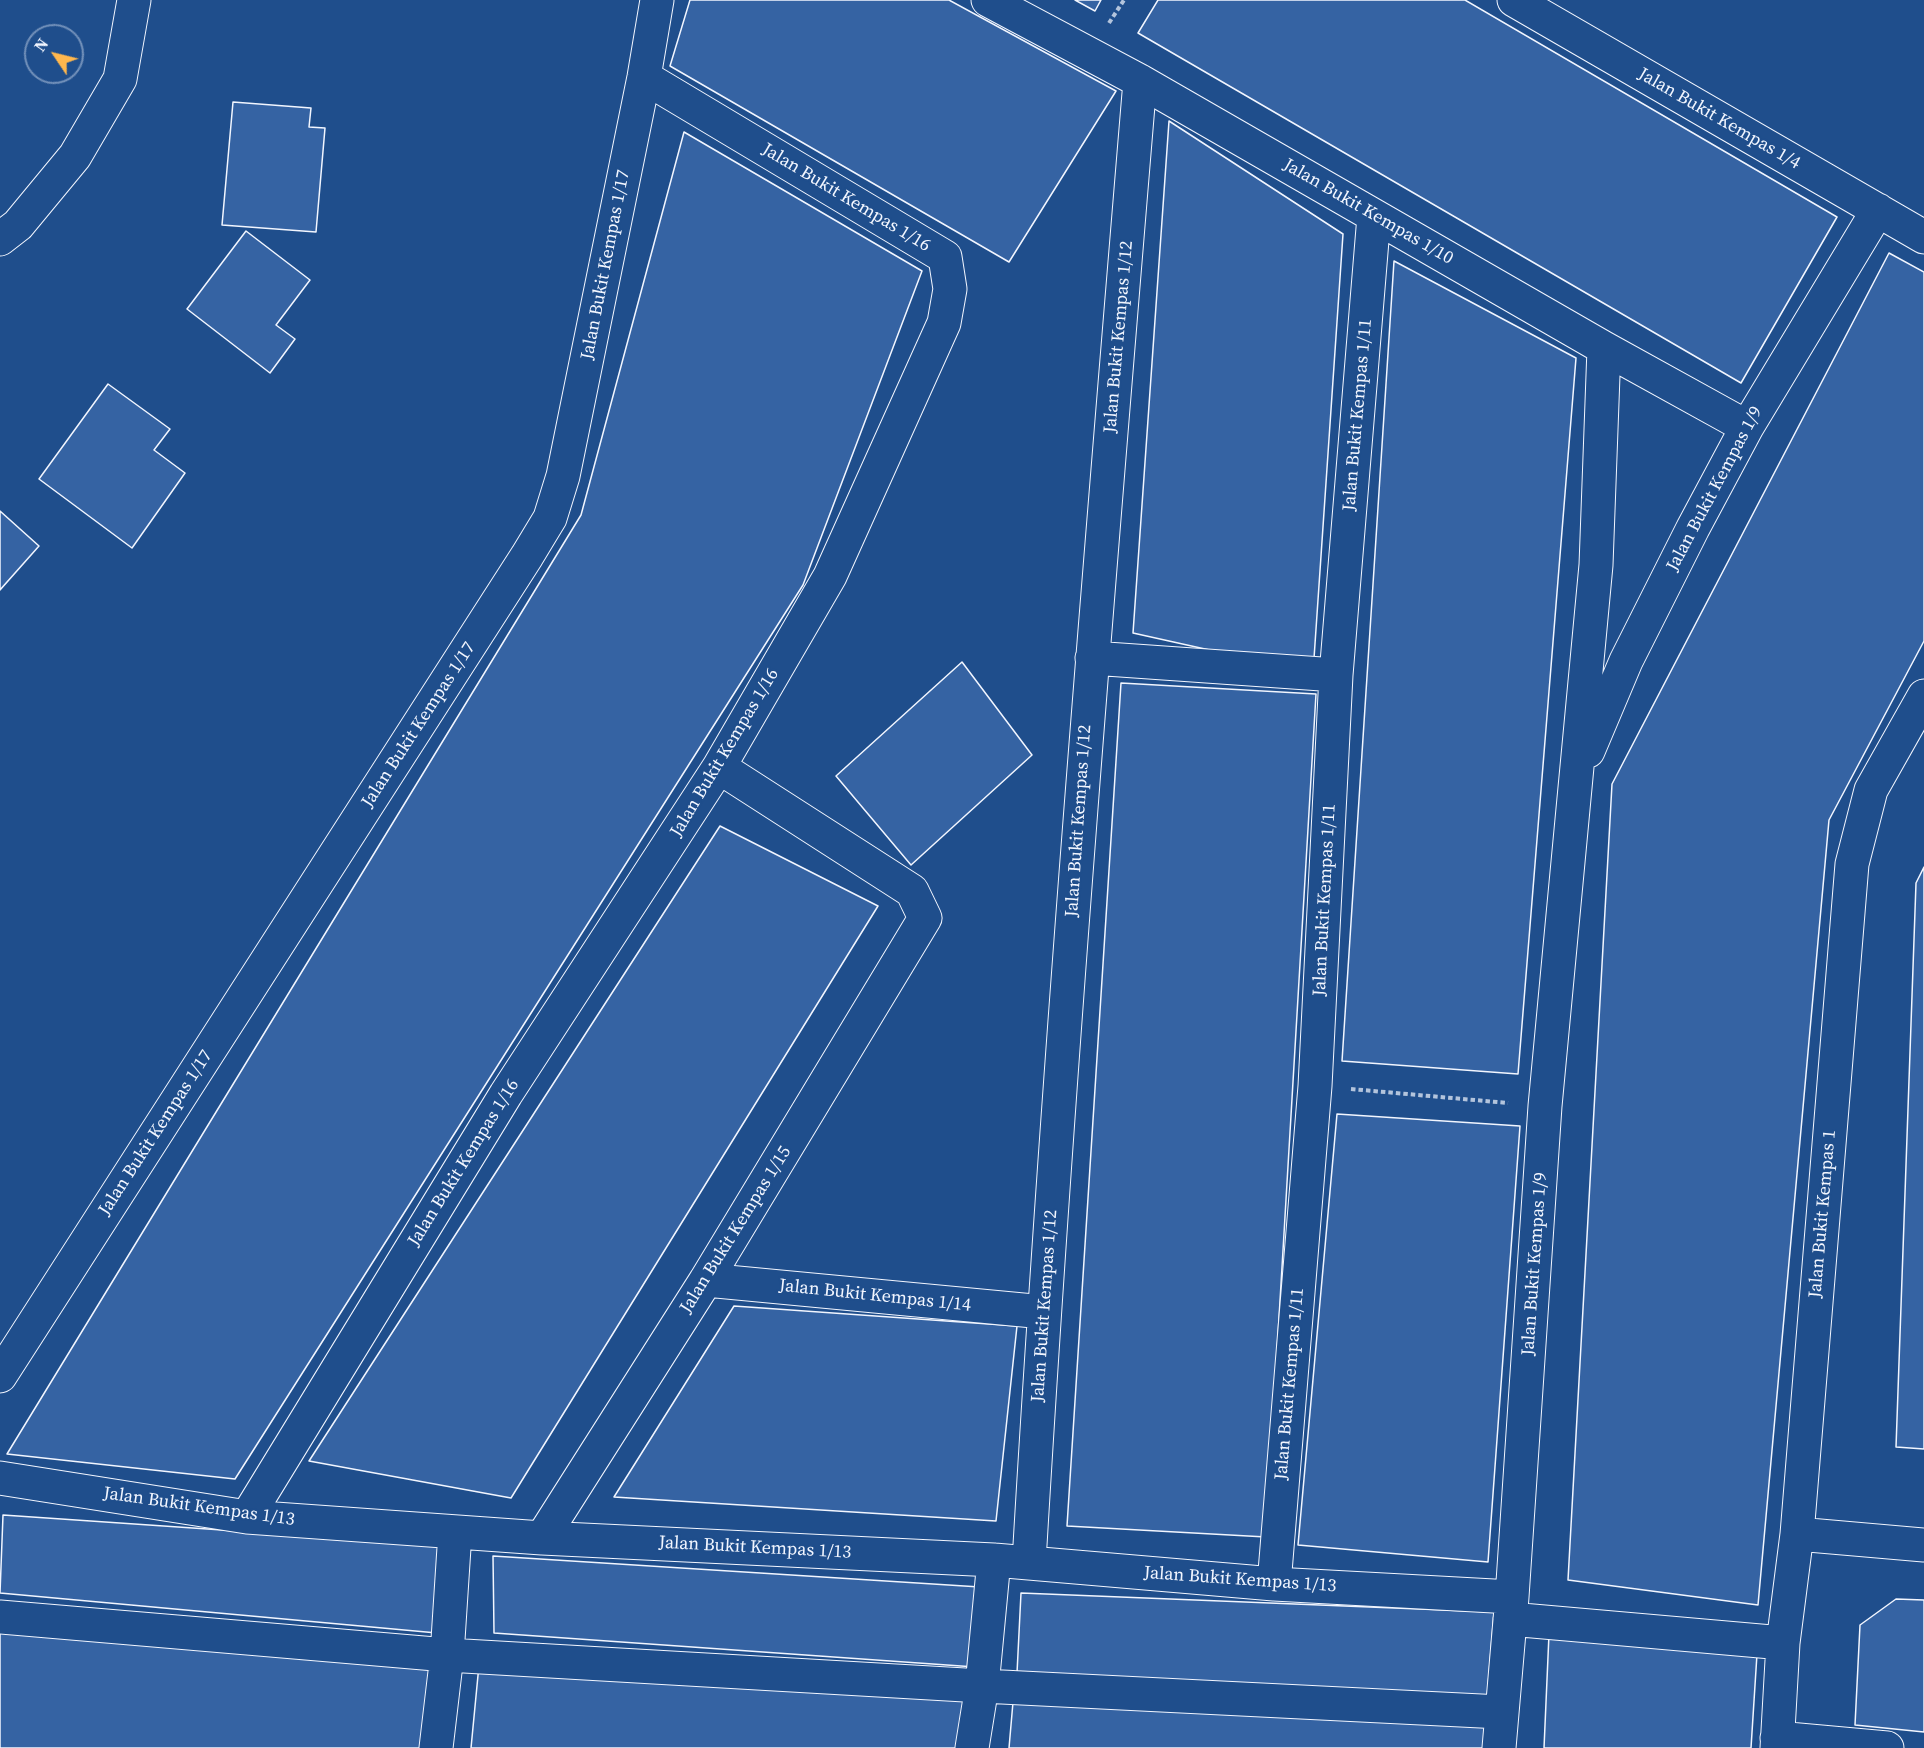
<!DOCTYPE html>
<html>
<head>
<meta charset="utf-8">
<style>
	body { margin:0 }
	#map { position:relative; width:1924px; height:1748px; overflow:hidden; background:#1f4e8c; font-family:"Source Serif 4",serif }
	canvas { display:block }
	.north { position:absolute; left:24px; top:24px; width:60px; height:60px; box-sizing:border-box; background:#1f4e8c; border:2px solid #7391ba; border-radius:50%; rotate:305deg; font-size:16px; font-weight:700; line-height:24px; text-align:center; color:#f2f6ff }
	.north::after { content:''; display:block; margin:auto; width:21px; height:27px; background:#ffb74d; clip-path:polygon(50% 0,100% 100%,50% 72%,0 100%) }
</style>
</head>
<body>
<div id="map">
<canvas width="1924" height="1748"></canvas>
<div class="north">N</div>
</div>
<script>
const context = document.querySelector('canvas').getContext('2d');
context.lineJoin = 'round';
function fill(path, color) {
  context.fillStyle = color;
  context.fill(path, 'evenodd');
}
function trace(path, color, width, dash) {
  context.strokeStyle = color;
  context.lineWidth = width;
  context.lineCap = dash ? 'butt' : 'round';
  context.setLineDash(dash || []);
  context.stroke(path);
}
function write(font, color, halo, rows, align = 'center') {
  context.font = font + ' "Source Serif 4",serif';
  context.lineWidth = 4.5;
  context.setLineDash([]);
  context.textBaseline = 'middle';
  context.strokeStyle = halo;
  context.fillStyle = color;
  for (const [text, x, y, turn = 0] of rows) {
    context.save();
    context.translate(x, y);
    context.rotate((+turn || 0) * Math.PI / 180);
    context.textAlign = isNaN(turn) ? turn : align;
    if (halo) context.strokeText(text, 0, 0);
    context.fillText(text, 0, 0);
    context.restore();
  }
}
const building = new Path2D(`
	M690,0H949L1116,91L1009,262L670,66Z
	M1075,0H1101L1095,11Z
	M1158,0H1465L1837,217L1741,383L1138,33Z
	M233,102L311,108L309,127L325,128L316,232L222,225Z
	M1169,121L1343,234L1313,673L1133,633Z
	M684,132L922,271L803,585L235,1479L7,1454L581,515Z
	M246,231L310,280L276,325L295,339L270,373L187,309Z
	M1889,253L1924,272V641L1829,820L1758,1605L1568,1580L1612,784Z
	M1394,261L1576,358L1518,1074L1342,1061Z
	M108,384L170,429L154,450L185,473L132,548L39,479Z
	M0,511L39,546L0,590Z
	M962,662L1032,755L911,865L836,776Z
	M1121,683L1316,694L1266,1537L1067,1526Z
	M720,826L878,906L511,1498L309,1461Z
	M1924,867V1449L1896,1447L1916,883Z
	M1337,1114L1520,1126L1488,1562L1298,1545Z
	M734,1306L1017,1326L996,1521L614,1497Z
	M3,1515L441,1545L437,1633L0,1593Z
	M493,1556L980,1587L975,1667L494,1633Z
	M1021,1593L1494,1612L1487,1699L1017,1673Z
	M1896,1599L1924,1600V1732L1855,1725L1860,1625Z
	M0,1628L432,1656L420,1748H0Z
	M1549,1634L1757,1654L1751,1748H1544Z
	M479,1665L970,1693L963,1748H471Z
	M1013,1702L1485,1721L1484,1748H1009Z`);
fill(building, '#3563a3');
trace(building, '#f2f6ff', 1.5);
const minor = new Path2D(`
	M988,0L1140,81L1604,348L1747,427
	M1514,0L1924,237
	M0,239L18,225L75,156L120,79L134,0
	M1092,658L1336,675
	M1588,751L1626,661L1693,528L1747,427L1878,210
	M706,1280L1044,1312
	M0,1376L527,556L550,518L563,476L644,77L657,0
	M0,1478L247,1517L542,1538L994,1560L1274,1584L1512,1597
	M247,1517L506,1094L719,767L830,576L944,323L950,289L945,257L644,77
	M1797,1534L1924,1545
	M542,1538L706,1280L925,918L912,891L719,767
	M1029,1562C1058,1068 1099,574 1140,81
	M1274,1584L1315,1086L1336,675L1374,216
	M0,1617L447,1655L982,1686L1501,1712
	M1510,1619L1783,1643
	M1777,1738L1887,1748
	M436,1748L447,1655L455,1532
	M972,1748L982,1686L994,1560
	M1499,1748L1512,1597L1545,1106L1596,565L1604,348
	M1777,1748L1783,1643L1797,1534L1852,864L1871,790L1924,696`);
trace(minor, '#f2f6ff', 35);
trace(new Path2D(`
	M1109,23L1124,0
	M1351,1089L1508,1103`), '#b3c4dc', 4, [4.5, 3]);
trace(minor, '#1f4e8c', 33);
write('18px', '#f2f6ff', '#1f4e8c', [
	["Jalan Bukit Kempas 1/4",1719,119,30],
	["Jalan Bukit Kempas 1/16",846,198,31],
	["Jalan Bukit Kempas 1/10",1368,212,30],
	["Jalan Bukit Kempas 1/17",606,265,-79],
	["Jalan Bukit Kempas 1/12",1119,337,-85],
	["Jalan Bukit Kempas 1/11",1358,415,-85],
	["Jalan Bukit Kempas 1/9",1715,489,-62],
	["Jalan Bukit Kempas 1/17",419,725,-57],
	["Jalan Bukit Kempas 1/16",725,753,-59],
	["Jalan Bukit Kempas 1/12",1079,821,-86],
	["Jalan Bukit Kempas 1/11",1325,900,-87],
	["Jalan Bukit Kempas 1/17",156,1133,-57],
	["Jalan Bukit Kempas 1/16",464,1163,-58],
	["Jalan Bukit Kempas 1",1823,1214,-85],
	["Jalan Bukit Kempas 1/15",736,1230,-58],
	["Jalan Bukit Kempas 1/9",1535,1264,-86],
	["Jalan Bukit Kempas 1/14",875,1296,6],
	["Jalan Bukit Kempas 1/12",1045,1306,-86],
	["Jalan Bukit Kempas 1/11",1290,1384,-85],
	["Jalan Bukit Kempas 1/13",199,1507,8],
	["Jalan Bukit Kempas 1/13",755,1548,3],
	["Jalan Bukit Kempas 1/13",1240,1580,4]
]);
</script>
</body>
</html>
